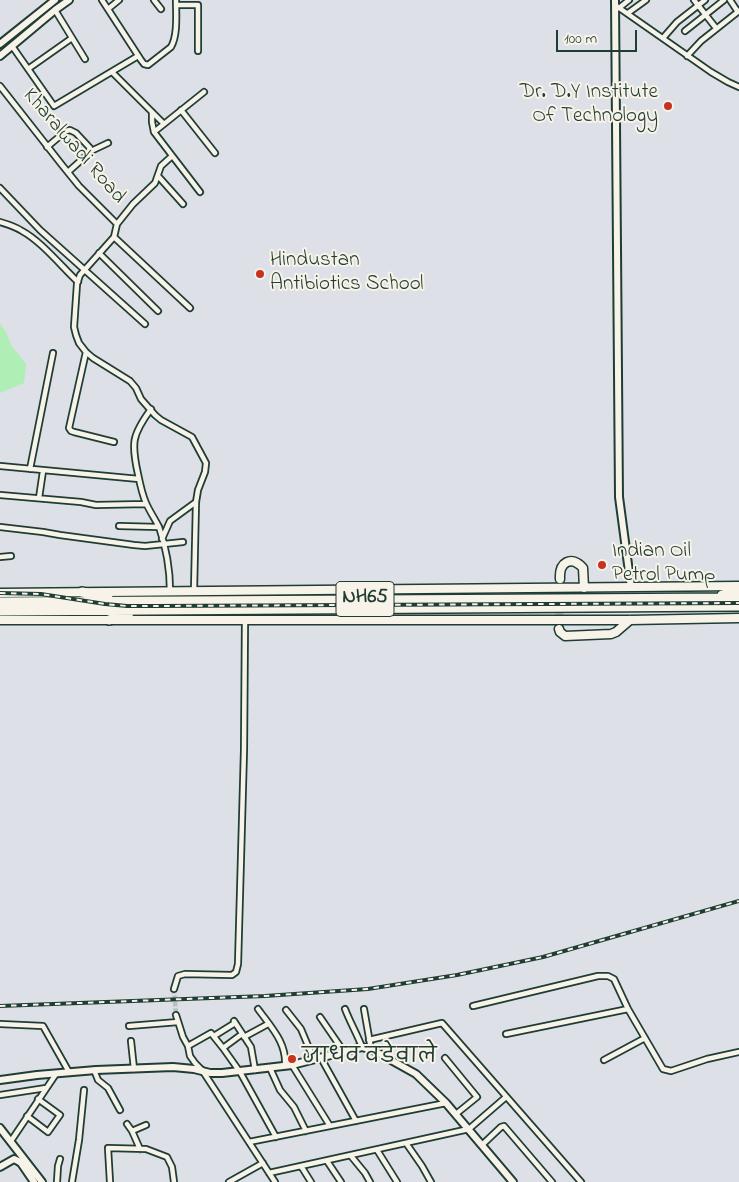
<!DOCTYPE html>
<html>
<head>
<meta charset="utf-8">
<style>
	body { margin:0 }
	#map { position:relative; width:739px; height:1182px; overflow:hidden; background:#dde0e6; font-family:"Indie Flower",sans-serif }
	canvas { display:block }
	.scale { position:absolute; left:556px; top:30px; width:81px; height:22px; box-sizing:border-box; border:2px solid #1f3d34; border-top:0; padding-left:6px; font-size:15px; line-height:18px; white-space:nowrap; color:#1f3d34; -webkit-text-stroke:4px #f7f3e8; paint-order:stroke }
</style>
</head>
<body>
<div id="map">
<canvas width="739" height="1182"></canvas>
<div class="scale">100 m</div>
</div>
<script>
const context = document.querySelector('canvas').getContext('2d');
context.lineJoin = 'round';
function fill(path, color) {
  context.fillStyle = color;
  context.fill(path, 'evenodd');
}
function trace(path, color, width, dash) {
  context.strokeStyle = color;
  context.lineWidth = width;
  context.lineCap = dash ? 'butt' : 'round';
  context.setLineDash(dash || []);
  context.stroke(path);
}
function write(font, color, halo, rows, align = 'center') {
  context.font = font + ' "Indie Flower","Playpen Sans Deva",sans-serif';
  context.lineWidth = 4;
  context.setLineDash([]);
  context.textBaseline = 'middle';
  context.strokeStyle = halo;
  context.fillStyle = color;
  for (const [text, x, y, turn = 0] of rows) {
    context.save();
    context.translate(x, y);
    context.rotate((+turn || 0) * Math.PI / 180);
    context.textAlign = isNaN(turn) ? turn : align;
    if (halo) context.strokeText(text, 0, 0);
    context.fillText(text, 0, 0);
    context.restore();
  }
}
fill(new Path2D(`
	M0,323L6,332L11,345L26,364L24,383L0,393Z`), '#afeeb5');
trace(new Path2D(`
	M174,989L176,1015`), '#b7bfc2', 4.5, [4.5, 2]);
trace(new Path2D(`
	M559,629L560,581`), '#b7bfc2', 8, [8, 4]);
const street = new Path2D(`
	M102,0L141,60L144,64L148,65L171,47C178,35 176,14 176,0
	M154,0L161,9
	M694,0L716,28
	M730,0L738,12
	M176,5H198V51
	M615,5L711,72L728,82L739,87
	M619,8L629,0
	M108,9L119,0
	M55,10L85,59
	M628,13L646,0
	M685,31L724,0
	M663,38L677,22L705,0
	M12,46L54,106L138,56
	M687,56L701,41L739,11
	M28,69L72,38
	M112,72L164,124
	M0,86L62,165L79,186L117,224
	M181,110L215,153
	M152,112V122L154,132L200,192
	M154,132L204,92
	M47,147L66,131L70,130L76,133L90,148L87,155L68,172
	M89,152L108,143
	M172,156L161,166L155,183L133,204L117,224L114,237L80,275L77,284L74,327L76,335L79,343L86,352L93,358L130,381L136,388L141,399L155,415L161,420L192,437L206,463L205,472L198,490L196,502L194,591
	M158,176L183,204
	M0,188L40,230L145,324
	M0,222C7,224 16,227 22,231C41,241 62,267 78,282
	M114,237L190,308
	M99,253L158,311
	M86,352L69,428L71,431L74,432L114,442
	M151,409C132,435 131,443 138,474C140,484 142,494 146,503C150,512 155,519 159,527C166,547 170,570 170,591
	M0,466L139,479
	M30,469L53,353
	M0,495L81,502L96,505L146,504
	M39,498L43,471
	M119,526L159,527
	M0,527L43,532L60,535L134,545L145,546L183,542
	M162,539L170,521L196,502
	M0,557L11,556
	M174,989L178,976L185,974L232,975L236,972L238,964L244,750L245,620
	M473,1006L598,976H608L614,979L628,1009L663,1069L671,1071L707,1059L739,1052
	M258,1009C271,1027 287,1043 285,1066
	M345,1009C350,1022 357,1034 362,1047
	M364,1009L371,1049
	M286,1010L301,1029L314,1060
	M176,1015L183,1037L188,1046L190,1056L195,1063L202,1070L275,1182
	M320,1017L344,1052
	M234,1021L251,1047L255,1070
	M0,1024L43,1026L69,1072
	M129,1026L178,1022
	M242,1034L223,1048L240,1072L276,1137
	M506,1034L628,1009
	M214,1036L235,1023
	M244,1037L268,1024
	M369,1040L442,1023L581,1182
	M131,1041L134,1069
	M188,1046L211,1033L223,1048
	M321,1058L356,1121
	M445,1058L477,1097L456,1114
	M604,1060L645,1038
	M292,1065L330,1126
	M270,1068L280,1090L294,1107L306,1131
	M94,1070L98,1080L108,1088L120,1110
	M0,1095L46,1088
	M27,1116L48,1132L60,1115L38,1099
	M127,1124L132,1131
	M11,1141L56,1074
	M249,1142L446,1103
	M406,1143L422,1166L431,1182
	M482,1145L501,1127L504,1126L552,1182
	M140,1149L132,1131L146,1125
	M377,1150L397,1182
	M351,1156L365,1173L370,1182
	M327,1161L341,1182
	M301,1166L311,1182
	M269,1173L469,1129L506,1097
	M57,1182L58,1166L60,1159
	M72,1182L79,1140L84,1090
	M110,1182L108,1148L146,1149L167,1157L172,1167L174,1182
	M229,1182L263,1163`);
const secondary = new Path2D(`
	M615,0L619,497L631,587
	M0,44L55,0
	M0,56L55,10L69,0
	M0,1080L37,1075L96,1070L173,1067L194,1069L210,1073H222L292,1065L362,1047L373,1050L416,1074L446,1103L513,1182
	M0,1128L42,1182
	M0,1167L14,1159L18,1161L21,1163L34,1182`);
const primary = new Path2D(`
	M560,579C559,562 571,555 583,568L584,588
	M0,593L739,586
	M0,620H630L739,618
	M559,629L560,632L565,636L611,634L616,632L630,620`);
const highway = new Path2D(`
	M82,592L108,598
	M722,595L739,590
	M0,602L739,598
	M0,611L739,606
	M109,620L129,613`);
trace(street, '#1f3d34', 8);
trace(secondary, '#1f3d34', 10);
trace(primary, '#1f3d34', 11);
trace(highway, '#1f3d34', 12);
trace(street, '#f7f3e8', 4.5);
trace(secondary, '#f7f3e8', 6);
trace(primary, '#f7f3e8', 8);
trace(highway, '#f7f3e8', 9);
const rail = new Path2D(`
	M0,593L41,594L105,604L127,606H155L739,603
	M0,1006L265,996L368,989L457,975L543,957L739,901`);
trace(rail, '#1f3d34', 4);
trace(rail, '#f7f3e8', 2, [5.5]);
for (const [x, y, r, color] of [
	[668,106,5,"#c8321e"],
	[260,274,5,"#c8321e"],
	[602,565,5,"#c8321e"],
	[292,1059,5,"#c8321e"]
]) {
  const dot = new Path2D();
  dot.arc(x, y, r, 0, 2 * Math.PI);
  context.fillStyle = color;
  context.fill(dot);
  trace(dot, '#f7f3e8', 2);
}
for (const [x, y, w] of [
	[365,599,58]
]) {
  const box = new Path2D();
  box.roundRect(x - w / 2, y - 17.5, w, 35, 4);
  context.fillStyle = '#f7f3e8';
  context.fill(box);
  trace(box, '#1f3d34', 1);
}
write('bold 20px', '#1f3d34', null, [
	["NH65",365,599]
]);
write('21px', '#1f3d34', '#f7f3e8', [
	["Dr. D.Y Institute",658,94,"right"],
	["Of Technology",658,118,"right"],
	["Hindustan",270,262],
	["Antibiotics School",270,286],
	["Indian Oil",612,553],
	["Petrol Pump",612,577],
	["जाधव वडेवाले",302,1059]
], 'left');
write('21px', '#1f3d34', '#f7f3e8', [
	["Kharalwadi Road",73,147,49]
]);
</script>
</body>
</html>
